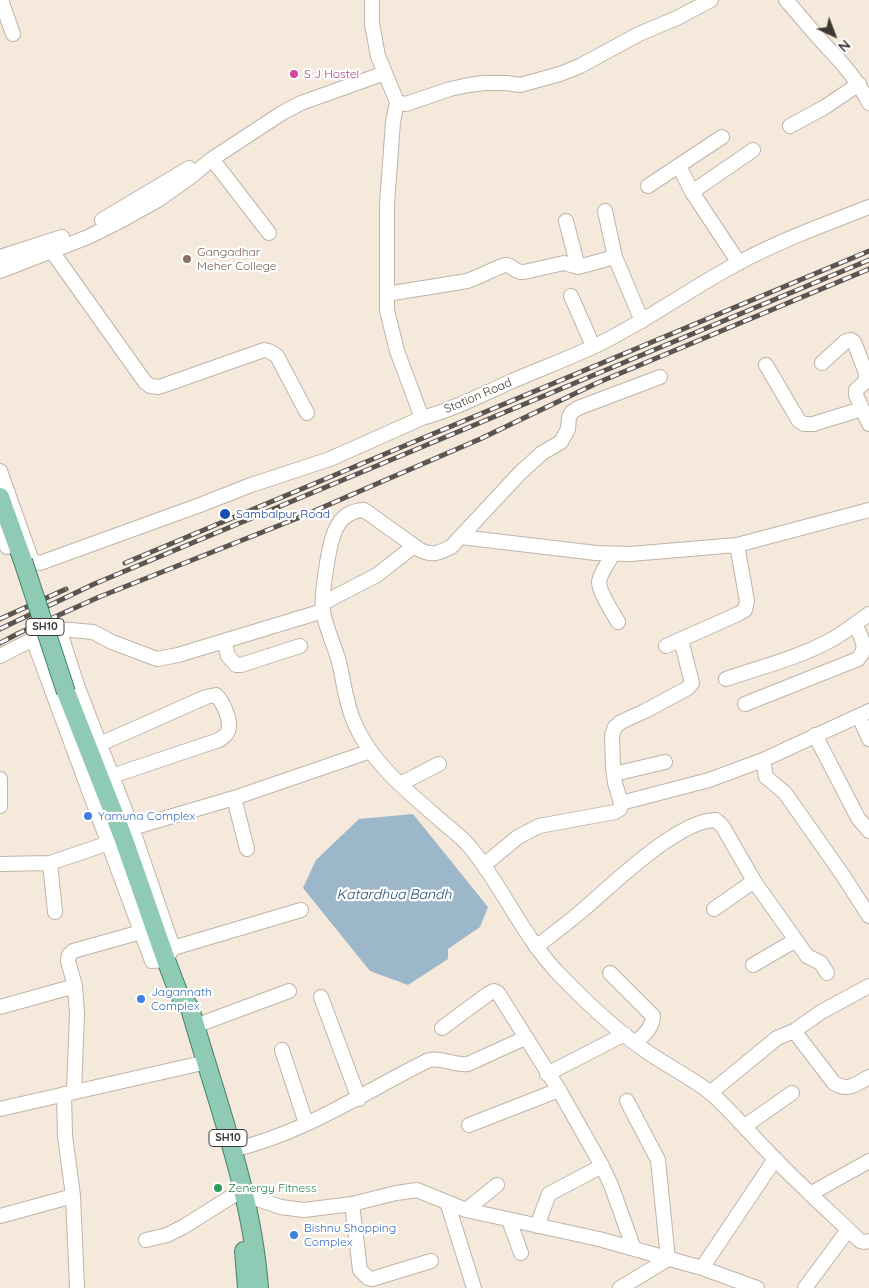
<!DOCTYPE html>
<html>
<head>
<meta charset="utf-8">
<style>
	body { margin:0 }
	#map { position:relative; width:869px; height:1288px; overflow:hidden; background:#f5e9dc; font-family:Quicksand,sans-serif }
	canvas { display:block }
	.north { position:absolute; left:809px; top:10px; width:50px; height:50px; -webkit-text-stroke:4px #fff; paint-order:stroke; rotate:137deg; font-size:14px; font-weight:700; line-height:20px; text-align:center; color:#3e3934 }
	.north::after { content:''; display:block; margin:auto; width:18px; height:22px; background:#3e3934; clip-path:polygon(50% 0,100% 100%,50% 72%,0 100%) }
</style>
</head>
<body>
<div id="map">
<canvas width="869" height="1288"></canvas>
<div class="north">N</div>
</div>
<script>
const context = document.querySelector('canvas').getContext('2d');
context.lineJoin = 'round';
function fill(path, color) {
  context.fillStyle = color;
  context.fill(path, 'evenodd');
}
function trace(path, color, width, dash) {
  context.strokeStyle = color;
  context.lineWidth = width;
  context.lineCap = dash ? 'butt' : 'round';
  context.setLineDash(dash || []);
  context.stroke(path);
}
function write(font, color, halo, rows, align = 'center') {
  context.font = font + ' Quicksand,sans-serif';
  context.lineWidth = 4.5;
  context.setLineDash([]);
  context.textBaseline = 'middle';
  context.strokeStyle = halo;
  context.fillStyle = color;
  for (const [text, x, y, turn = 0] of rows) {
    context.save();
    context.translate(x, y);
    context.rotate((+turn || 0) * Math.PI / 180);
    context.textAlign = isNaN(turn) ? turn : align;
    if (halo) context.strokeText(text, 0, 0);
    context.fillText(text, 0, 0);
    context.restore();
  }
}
fill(new Path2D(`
	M413,814L488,907L480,927L448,949V959L408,985L370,971L303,888L316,860L359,819Z`), '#9db7ca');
const minor = new Path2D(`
	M1,0L13,34
	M372,0V24L378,56L397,102L393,122L387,204V310L397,351L422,418
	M786,0C800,16 813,32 827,47C844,65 858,81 869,103
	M397,102L406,104L450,89L469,85L484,83H506L520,85L560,74L580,66L639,34L677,18L711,0
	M790,126L825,107L859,84
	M212,159L269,233
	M679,166L692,192L739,263
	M648,186L722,137
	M692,192L753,150
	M605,211L615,257
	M102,220L189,168
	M566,221L578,267
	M51,250L145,382L150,386L159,387L264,350L269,351L277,356L307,413
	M0,257L62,237
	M0,271L88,237L124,219L158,200L189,178L212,159L282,113L301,103L385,73
	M387,294L467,281C477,278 499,266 506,265C512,265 515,273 524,272L564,263L578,267L615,257L642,321
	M571,296L593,346
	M822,363L846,341L851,340L854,342L866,373L865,382L856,390V395L869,424
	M766,365L799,421L804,424H813L862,409
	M660,377L578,408L572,412L569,417L568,429L561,442L542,453L520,473L451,547C438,553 433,556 420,550L364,510C335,511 331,540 327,563C325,578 321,597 323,612C326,627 333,643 338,658C344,680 345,703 355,724C371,762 407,791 438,818C449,828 461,836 470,847C503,887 523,937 559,974C583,999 615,1029 643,1049C665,1065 691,1077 712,1094C735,1115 754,1138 776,1160C803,1188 832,1214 860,1241L864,1242L869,1241
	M0,471L32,561L40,563L200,505L251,485L330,459L422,418C452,410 481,395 510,382C542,368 576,356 607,340C653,316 695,286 740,262C782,240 825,224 869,207
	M0,528L7,547
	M461,537L596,553L630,554L737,545L869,510
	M613,554C609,562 600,573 599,582C599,592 613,613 618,622
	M323,603L377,575L414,546
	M59,629L77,685L132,828L173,948L166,960L152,961L33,639Z
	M59,629L93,632L112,642L157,659L178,655L323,611
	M224,641L228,656L236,665H241L300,646
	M666,646L738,614L745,610L747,601L737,545
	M0,656L33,639
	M726,679C761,667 798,658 831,640C844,633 856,623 869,614
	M745,704L858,659C869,647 861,638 855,624
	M859,716L869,739
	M815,735L858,818L869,831
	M100,744L206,697L216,695C223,702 232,721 228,731C227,735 223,737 219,740L112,776
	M763,760L766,777L785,793L842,874L869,916
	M614,774L665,762
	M0,779V806
	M400,784L439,764
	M234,798L247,849
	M621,803L709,780L763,760L869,711
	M132,828L234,798L371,751
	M50,863L55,912
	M0,864L50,863L109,843
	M484,865L518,837L539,826L615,812L620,809L621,803L615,783L613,768L612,735L615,727L621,722L645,711L688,688L692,683L681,640
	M714,909L754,881
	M536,947C550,936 565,925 578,914C608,889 678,819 716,820L723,827L754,881L807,956L821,963L827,973
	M173,948L301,910
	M753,965L796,940
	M610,973L653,1016C653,1028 643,1035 636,1043
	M321,997L359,1099
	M0,1007L75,986
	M195,1026L289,991
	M442,1028L488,994L494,991L498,993L559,1090L602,1166L611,1185L634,1249
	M794,1031L834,1083C848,1092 856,1084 869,1077
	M282,1050L306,1123
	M547,1074L625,1034
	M74,1092L77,1014L75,986L68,961L69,955L73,951L141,932
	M710,1093L777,1038L794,1031L821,1012L869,986
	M64,1094L65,1136L73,1196L77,1288
	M0,1109L198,1064
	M469,1125L559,1090
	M745,1126L792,1093
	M232,1150C303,1134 364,1092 429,1060C443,1057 454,1066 468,1064L525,1038
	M810,1194L869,1161
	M447,1202L474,1288
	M352,1204L360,1270L368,1278L372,1279L431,1261
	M466,1210L497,1185
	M0,1216L73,1196
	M509,1220L521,1253
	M537,1226L549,1194L602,1166
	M146,1240L167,1235L183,1227L234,1195H245L281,1207L304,1210L352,1204L396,1193L417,1190L466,1210L599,1239L702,1268L757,1288
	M702,1268L775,1159
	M620,1288L668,1259L658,1160L627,1101
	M805,1288L848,1230`);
const major = new Path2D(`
	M0,497L23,561
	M66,692L123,837L166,960L179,994L190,1008C216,1100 252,1192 259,1288
	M244,1251L247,1288`);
trace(minor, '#c0b4a7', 16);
trace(major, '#428167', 20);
trace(minor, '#fff', 14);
trace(major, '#8fcbb4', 18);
const rail = new Path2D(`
	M125,563L869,251
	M0,619L66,589
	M0,629L94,584L869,260
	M0,643L19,633L99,597L298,518L480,439L597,383L869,269`);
trace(rail, '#5b554f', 5);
trace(rail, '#fff', 3, [9]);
const majorBridge = new Path2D(`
	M23,561L66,692`);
trace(majorBridge, '#428167', 20, []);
trace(majorBridge, '#8fcbb4', 18);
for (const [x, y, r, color] of [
	[294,74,5,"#d1479c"],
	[187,259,5,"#8d6e63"],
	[225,514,6,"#1a4fb4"],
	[88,816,5,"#3f7fe0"],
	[141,999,5,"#3f7fe0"],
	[218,1188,5,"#2e9e5b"],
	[294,1235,5,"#3f7fe0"]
]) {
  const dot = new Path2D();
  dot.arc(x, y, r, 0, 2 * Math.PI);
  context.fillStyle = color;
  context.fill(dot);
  trace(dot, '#fff', 2);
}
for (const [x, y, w] of [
	[45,627,38],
	[228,1138,38]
]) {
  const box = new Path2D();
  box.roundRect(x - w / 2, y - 8.5, w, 17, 4);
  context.fillStyle = '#fff';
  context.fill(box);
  trace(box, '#3e3934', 1);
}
write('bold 11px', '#3e3934', null, [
	["SH10",45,627],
	["SH10",228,1138]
]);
write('12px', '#b23c85', '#fff', [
	["S J Hostel",304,74]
], 'left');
write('12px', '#785e54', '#fff', [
	["Gangadhar",197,252],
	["Meher College",197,266]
], 'left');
write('12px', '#3e3934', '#fff', [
	["Station Road",478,396,-23]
]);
write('12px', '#164399', '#fff', [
	["Sambalpur Road",236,514]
], 'left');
write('12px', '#366cbe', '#fff', [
	["Yamuna Complex",98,816],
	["Jagannath",151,992],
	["Complex",151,1006],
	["Bishnu Shopping",304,1228],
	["Complex",304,1242]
], 'left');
write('12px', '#27864d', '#fff', [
	["Zenergy Fitness",228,1188]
], 'left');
write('italic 14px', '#204d6b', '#fff', [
	["Katardhua Bandh",394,895]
]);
</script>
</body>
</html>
